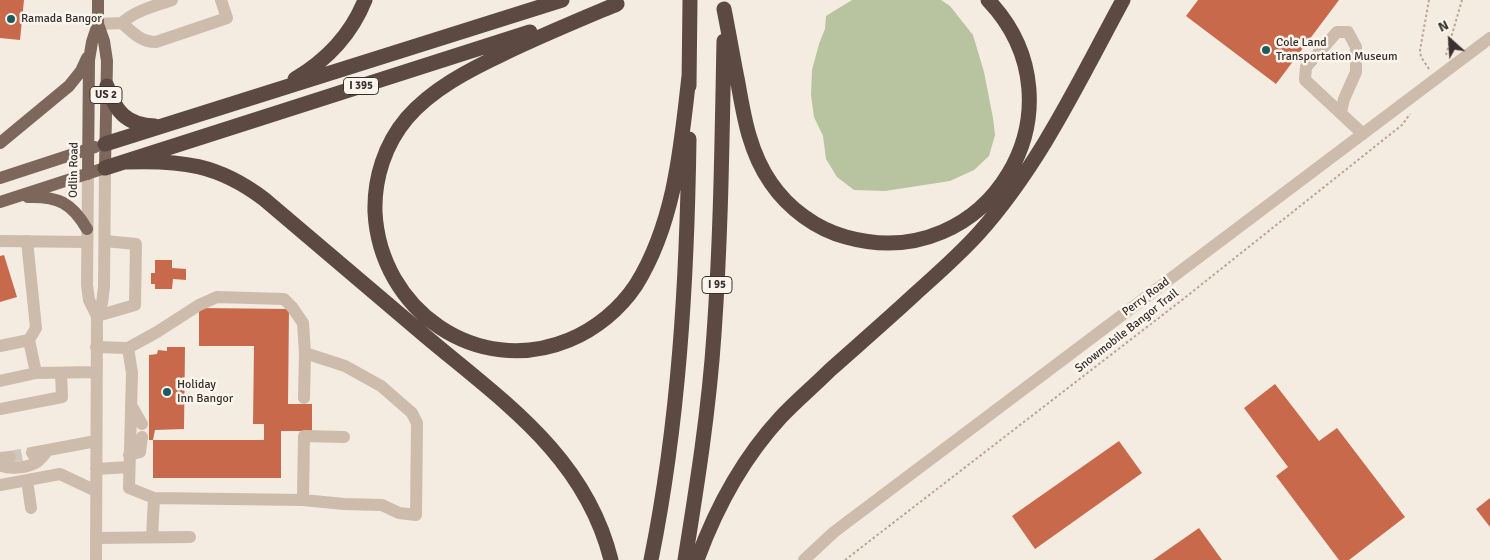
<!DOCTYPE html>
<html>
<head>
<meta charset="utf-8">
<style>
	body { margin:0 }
	#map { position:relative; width:1490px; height:560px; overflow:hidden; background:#f4ebe1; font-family:Signika,sans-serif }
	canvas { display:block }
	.north { position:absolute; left:1425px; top:15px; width:50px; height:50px; -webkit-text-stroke:4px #fbf5ee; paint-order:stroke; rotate:334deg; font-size:14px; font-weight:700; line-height:20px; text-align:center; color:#3b302b }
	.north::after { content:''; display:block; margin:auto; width:18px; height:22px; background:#3b302b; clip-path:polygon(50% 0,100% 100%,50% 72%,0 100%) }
</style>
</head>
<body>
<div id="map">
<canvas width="1490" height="560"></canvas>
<div class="north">N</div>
</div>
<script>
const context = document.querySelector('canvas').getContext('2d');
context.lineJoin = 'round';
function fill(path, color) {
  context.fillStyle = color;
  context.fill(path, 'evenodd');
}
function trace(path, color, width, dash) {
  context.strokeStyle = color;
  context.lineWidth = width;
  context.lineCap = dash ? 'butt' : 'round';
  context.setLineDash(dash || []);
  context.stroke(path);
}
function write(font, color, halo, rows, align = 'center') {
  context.font = font + ' Signika,sans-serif';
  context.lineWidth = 5;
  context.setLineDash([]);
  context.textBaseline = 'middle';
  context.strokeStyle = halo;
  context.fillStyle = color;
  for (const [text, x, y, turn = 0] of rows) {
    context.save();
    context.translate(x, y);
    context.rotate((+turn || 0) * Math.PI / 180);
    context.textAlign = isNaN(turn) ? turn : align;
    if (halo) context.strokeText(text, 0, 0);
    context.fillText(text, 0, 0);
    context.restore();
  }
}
fill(new Path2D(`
	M852,0H941L950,6L973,35L984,72L993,118L995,135L989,156L974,170L950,181L885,191L854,190L837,177L826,159L823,136L814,117L811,95L812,70L819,44L825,29L826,16Z`), '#b8c4a0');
fill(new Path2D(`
	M0,0H24L20,40L0,38Z
	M1198,0H1339L1276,84L1186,16Z
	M4,255L17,297L0,302V256Z
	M155,260H172V268L186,269V280L173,279L172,289H155V284H151V273H155Z
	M199,308L289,309L288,404H312V431H281V478H153V440H264V424H253L254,346H199Z
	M167,347H185L184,429L155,430L153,440H149V355L157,354L158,350L167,351Z
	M1275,384L1319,441L1337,428L1405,517L1349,560H1339L1276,476L1288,467L1244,408Z
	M1119,441L1142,473L1035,549L1012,516Z
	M1490,498V527L1476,509Z
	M1199,528L1222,560H1153Z`), '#c8694b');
trace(new Path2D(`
	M10,457L32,453`), '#cfc6bd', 12, [12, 6]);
trace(new Path2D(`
	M1446,55L1462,0
	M1429,69L1421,57L1420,50L1429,0
	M845,560L1182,300L1402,125L1410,114`), '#b9a596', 2, [2.5, 2.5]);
trace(new Path2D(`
	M122,23C132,32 141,42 156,42L227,18L221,0
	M98,24L122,23C136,10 155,6 172,0
	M1341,112L1344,99L1356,72V47L1348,32H1337L1306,67L1305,80L1363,134
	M88,174L87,285L89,300L97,316
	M0,241L87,242
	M27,241L36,328L29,340
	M97,316L135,305L136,244L105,241
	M0,346L29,340L36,373
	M96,347L128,348L157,332L199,305L217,297L284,299L292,307L303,323L305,353L345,366L381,386L412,413L417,423L416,515L399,513L382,505L344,504L303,500L154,498L152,537
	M128,348L132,373L129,488L154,498
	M0,381L36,373L96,372
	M304,398L305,353
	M131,405L142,424
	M0,409L62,397L61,373
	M32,453L96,441
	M129,455L140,452L142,437
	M0,458L10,457
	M0,465C8,470 28,468 37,462C41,459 45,454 48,450
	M96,469L129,467
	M27,480L31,508
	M0,485L60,474L96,491
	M303,500L304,436L344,437
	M96,538L190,537
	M96,560L97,316L102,303L104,287L105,168
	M804,560L834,532L1490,38`), '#cdbbac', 12);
trace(new Path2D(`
	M0,143L69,86L81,71L87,58
	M88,174L89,60L92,42L98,24
	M0,178L95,147
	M28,197C58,196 72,203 87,229
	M0,202L105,168L107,61L104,41L98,24V0`), '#7d675c', 12);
trace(new Path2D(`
	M617,4C579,20 540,36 503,54C469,70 432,89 407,118C385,144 374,178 375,212C380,310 477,378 569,340C596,329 620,309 636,285C675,222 681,147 689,76
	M724,9C729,34 733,58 738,83C744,118 750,153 771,183C788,208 816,229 846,237C988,277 1090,107 988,0
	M295,79C327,60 351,35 365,0
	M107,86C115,111 126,125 155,126
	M689,86L690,0
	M105,144L562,0
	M125,162C181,160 218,164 264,199C317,244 370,289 423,334C501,400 585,455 611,560
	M105,168L530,32
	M651,560C679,422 687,280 689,139
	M685,560C697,485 709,410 714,334C721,236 722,139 724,41
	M697,560C716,508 743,458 781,417C796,401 814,386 830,370C858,345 887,320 915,294C936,275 958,256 978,234C1040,165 1079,81 1123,0`), '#5c4a42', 15);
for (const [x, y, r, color] of [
	[11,19,5,"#1f5a5e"],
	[1266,50,5,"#1f5a5e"],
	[167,392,5,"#1f5a5e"]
]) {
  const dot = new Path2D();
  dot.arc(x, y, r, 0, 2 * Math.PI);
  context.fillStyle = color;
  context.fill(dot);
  trace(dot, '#fbf5ee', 2);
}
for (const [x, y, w] of [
	[361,86,35],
	[106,95,32],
	[717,285,30]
]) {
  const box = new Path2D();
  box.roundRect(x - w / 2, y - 8.5, w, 17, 4);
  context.fillStyle = '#fbf5ee';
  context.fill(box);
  trace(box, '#3b302b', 1);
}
write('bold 11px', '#3b302b', null, [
	["I 395",361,86],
	["US 2",106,95],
	["I 95",717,285]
]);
write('12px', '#3b302b', '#fbf5ee', [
	["Ramada Bangor",21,19],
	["Cole Land",1276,43],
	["Transportation Museum",1276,57],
	["Holiday",177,385],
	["Inn Bangor",177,399]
], 'left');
write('12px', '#3b302b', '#fbf5ee', [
	["Odlin Road",74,170,-89],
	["Perry Road",1146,297,-37],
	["Snowmobile Bangor Trail",1127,331,-38]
]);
</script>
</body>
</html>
